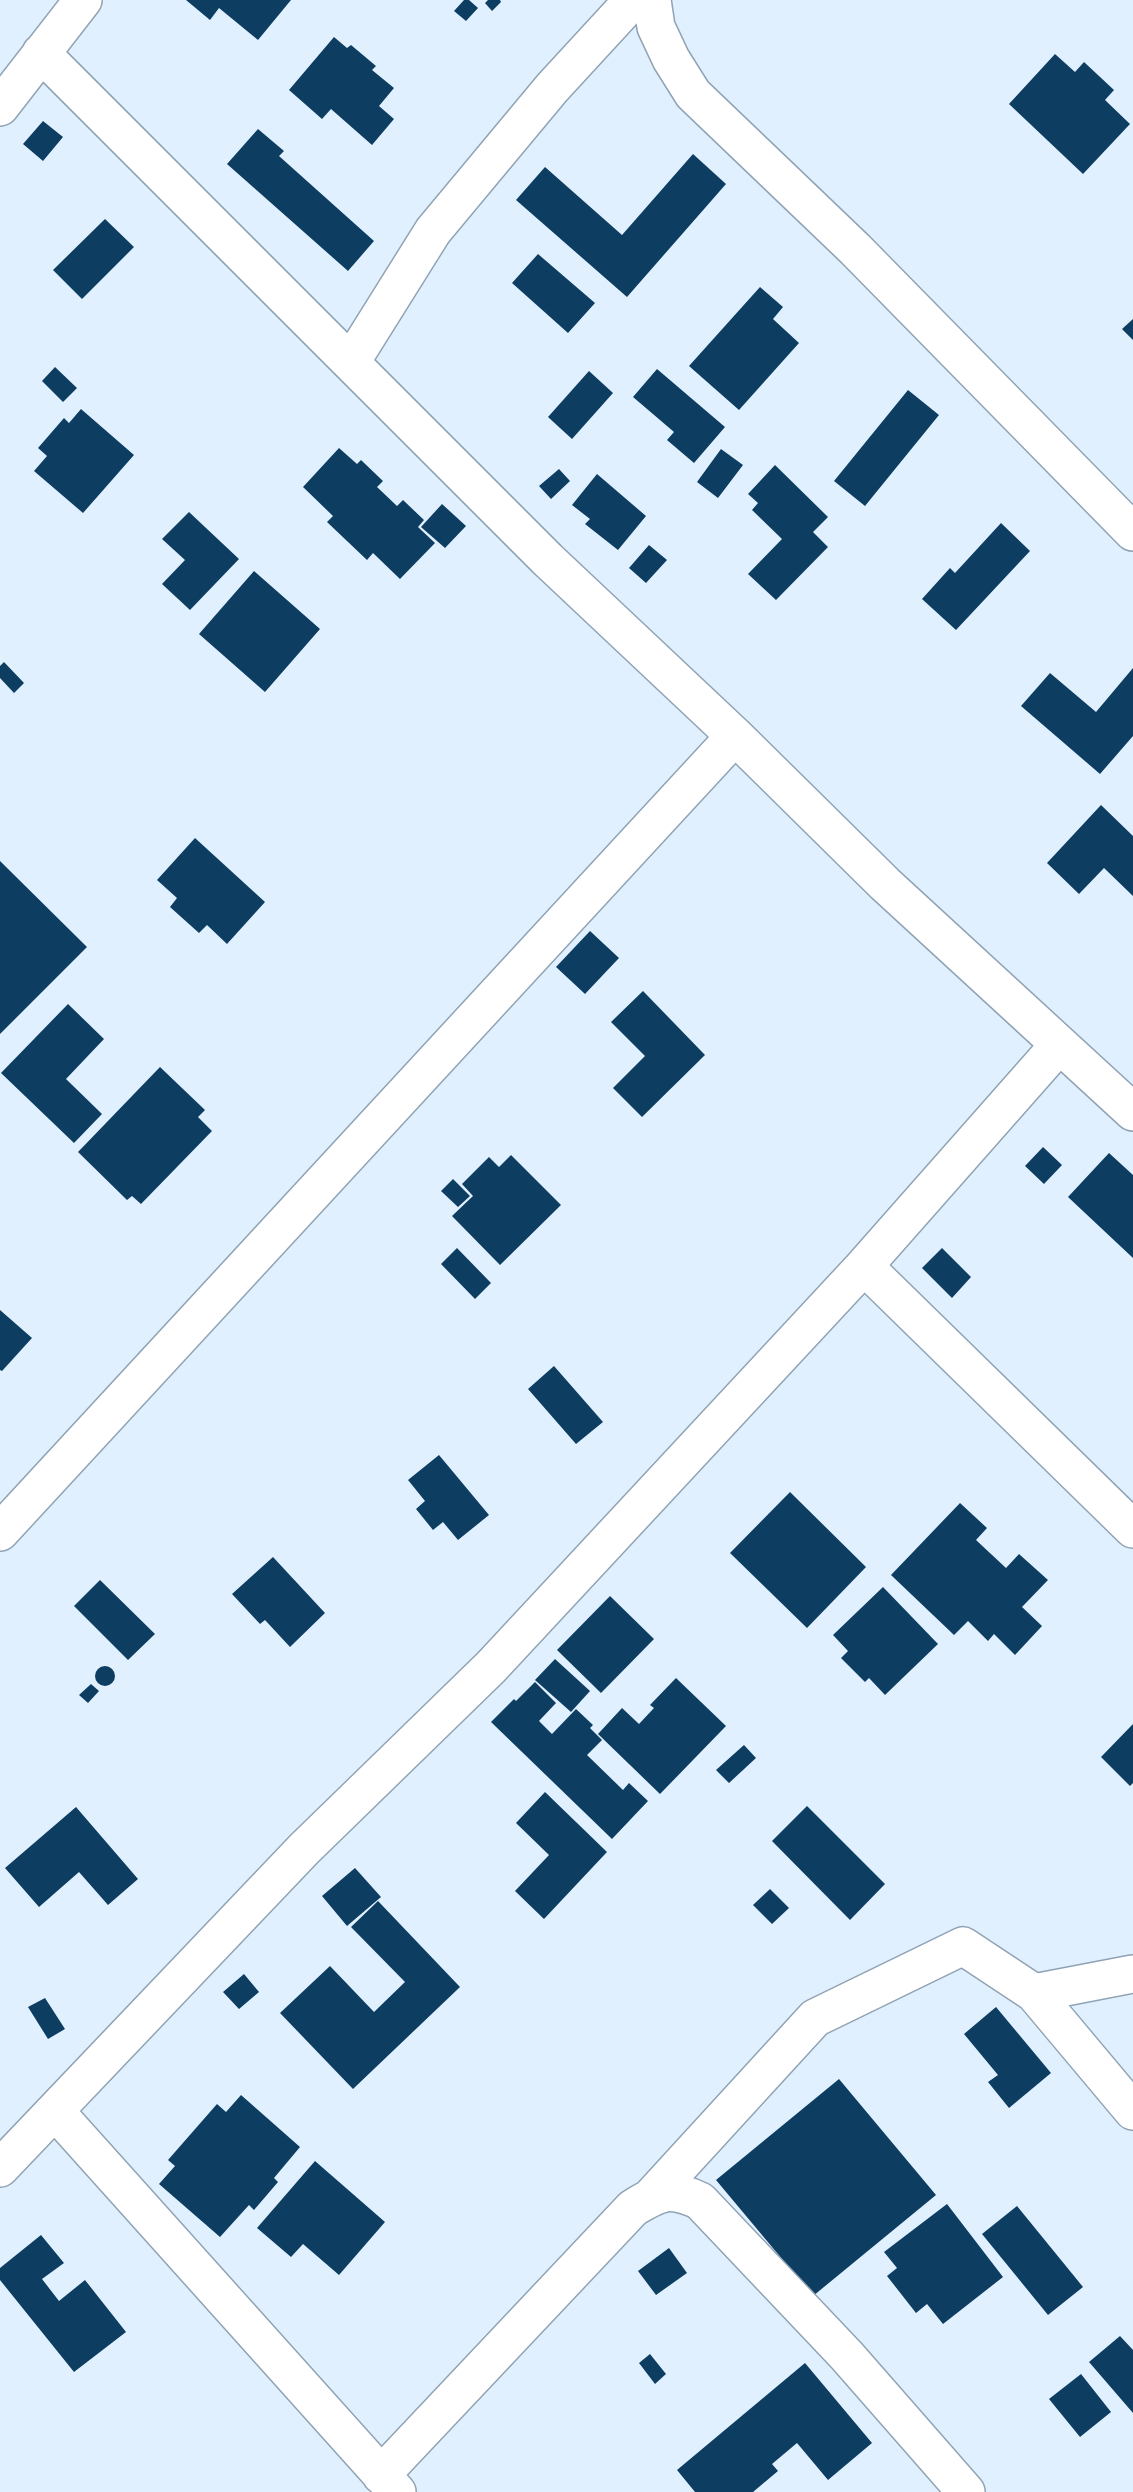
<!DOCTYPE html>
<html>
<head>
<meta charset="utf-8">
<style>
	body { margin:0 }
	canvas { display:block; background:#e0f0ff }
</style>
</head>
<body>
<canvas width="1133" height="2492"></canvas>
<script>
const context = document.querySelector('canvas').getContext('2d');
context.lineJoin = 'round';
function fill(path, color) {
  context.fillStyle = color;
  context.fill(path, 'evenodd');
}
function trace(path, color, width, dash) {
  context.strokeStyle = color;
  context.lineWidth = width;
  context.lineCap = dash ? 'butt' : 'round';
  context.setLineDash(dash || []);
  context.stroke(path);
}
fill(new Path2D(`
	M186,0H291L258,40L219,8L210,20Z
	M464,0H469L478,8L466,21L454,11Z
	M488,0H500L501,2L492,11L485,3Z
	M334,37L347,48L351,45L376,66L372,70L394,88L379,106L394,119L372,145L331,109L322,119L289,90Z
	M1055,54L1075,72L1084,62L1114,90L1105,100L1130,124L1083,174L1009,104Z
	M43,121L63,137L43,161L23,144Z
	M258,129L284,151L279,156L374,241L348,271L227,164Z
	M693,154L726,184L627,297L516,200L545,167L622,235Z
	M105,219L134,247L82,299L53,270Z
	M538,254L595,303L568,333L512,283Z
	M760,287L783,307L773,319L799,343L739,410L689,366Z
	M1133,319V340L1122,329Z
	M55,367L77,388L63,402L42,381Z
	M657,369L725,427L694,463L667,440L674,432L633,397Z
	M589,371L613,393L572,439L548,417Z
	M908,390L939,415L865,506L834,481Z
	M81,409L134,455L83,513L34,471L47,456L38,448L64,418L69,423Z
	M339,448L357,464L361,460L383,481L377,487L397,506L403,500L424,520L418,527L435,543L400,579L373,553L367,560L327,522L333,516L303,487Z
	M721,449L743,465L718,498L697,482Z
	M775,465L828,517L813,532L828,547L776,600L748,574L782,539L752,510L758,503L748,494Z
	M559,469L570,481L551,499L539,486Z
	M597,474L646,516L618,550L585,524L590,519L572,505Z
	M442,504L466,526L445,548L421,527Z
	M189,512L239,559L190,610L162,584L185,560L162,539Z
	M1001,523L1030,551L956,630L922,599L950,568L955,573Z
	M649,545L667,560L646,583L629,568Z
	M254,571L320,629L265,692L199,634Z
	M4,662L24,683L14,693L0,678V666Z
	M1133,668V736L1100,774L1021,706L1050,673L1096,712Z
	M1101,805L1133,836V896L1104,868L1079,894L1047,863Z
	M195,838L265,902L227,944L207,925L199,933L170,907L177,898L157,880Z
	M0,861L87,947L0,1034Z
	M590,931L619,958L585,994L556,967Z
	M643,991L705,1055L642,1117L613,1088L645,1056L611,1022Z
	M68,1004L104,1039L66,1079L102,1114L74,1143L1,1073Z
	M160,1067L205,1110L198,1117L212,1131L141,1204L132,1196L127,1200L78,1152Z
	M1043,1147L1062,1165L1044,1184L1025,1166Z
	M1109,1153L1133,1175V1258L1068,1197Z
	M511,1155L561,1205L500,1265L452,1216L473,1196L462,1184L489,1157L499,1167Z
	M453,1179L470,1196L458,1207L441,1191Z
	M457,1248L491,1283L475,1299L441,1264Z
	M942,1248L971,1277L952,1298L922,1268Z
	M0,1310L32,1338L2,1371L0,1370Z
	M554,1366L603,1422L576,1444L528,1389Z
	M439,1455L489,1515L458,1540L443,1522L433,1530L416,1509L425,1501L408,1480Z
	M790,1492L866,1567L807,1628L730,1553Z
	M960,1503L987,1528L976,1540L1006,1568L1019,1554L1048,1580L1022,1607L1042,1626L1015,1655L994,1634L988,1641L968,1621L954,1635L891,1575Z
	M273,1557L325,1613L290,1647L265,1620L260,1624L232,1594Z
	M100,1580L155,1634L128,1660L74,1606Z
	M883,1587L938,1644L885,1695L869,1678L865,1682L841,1658L848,1651L833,1635Z
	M610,1596L654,1639L601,1693L557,1650Z
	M555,1659L590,1691L571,1712L535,1680Z
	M95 1676a10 10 0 1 1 20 0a10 10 0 1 1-20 0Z
	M676,1678L726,1726L660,1794L598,1734L622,1708L639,1724L654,1708L650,1705Z
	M535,1682L556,1703L539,1721L552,1734L576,1709L593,1725L590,1728L602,1740L587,1755L623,1790L629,1783L648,1801L612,1839L491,1722L514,1699L516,1701Z
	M91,1684L99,1691L88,1703L79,1695Z
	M1133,1724V1783L1130,1786L1101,1757Z
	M744,1745L756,1758L729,1783L716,1770Z
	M545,1792L607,1852L544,1919L515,1891L549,1855L516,1823Z
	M807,1806L885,1884L850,1920L772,1841Z
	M76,1807L138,1879L108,1905L79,1872L39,1907L5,1868Z
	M355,1868L381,1897L347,1926L322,1896Z
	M770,1889L789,1908L772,1924L753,1905Z
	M378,1901L460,1987L353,2089L280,2013L330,1966L374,2012L405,1982L351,1927Z
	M244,1974L259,1992L239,2009L223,1992Z
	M45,1998L65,2029L48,2039L28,2007Z
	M996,2007L1051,2073L1009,2108L988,2082L998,2075L964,2034Z
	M839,2079L936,2195L813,2296L716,2180Z
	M241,2095L300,2147L274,2178L278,2182L254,2210L249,2205L220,2237L159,2184L175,2166L168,2160L217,2104L226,2112Z
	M315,2161L385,2222L339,2275L303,2244L291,2257L257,2228Z
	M947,2204L1003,2277L943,2324L927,2304L916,2313L887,2276L897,2268L884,2252Z
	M1017,2206L1083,2287L1048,2315L982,2234Z
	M41,2235L64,2263L42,2279L59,2301L85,2280L126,2332L74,2372L0,2280V2268Z
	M669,2248L687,2273L656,2295L638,2271Z
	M1120,2336L1133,2350V2413L1089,2362Z
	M650,2354L666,2374L655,2384L639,2363Z
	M805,2363L872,2443L828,2480L797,2443L772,2464L778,2471L753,2492H695L677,2470Z
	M1081,2374L1111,2412L1080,2437L1049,2399Z`), '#0e3d62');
const minor = new Path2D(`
	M652,0L656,27L671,59L693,94L855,249L1133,532
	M41,53L548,560L735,736L885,884L1133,1112
	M0,107L83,0
	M351,362L433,231L552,88L633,0
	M864,1266L1133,1529
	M0,1532L735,736
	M1034,1993L1133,2111
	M55,2111L397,2492
	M0,2168L304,1849L491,1667L864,1266L1059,1045
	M652,2196L815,2018L963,1946L1034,1993L1133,1974
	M381,2475L633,2208C661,2191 670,2187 700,2201L847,2356L966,2492`);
trace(minor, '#90a3b4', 40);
trace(minor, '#fff', 37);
</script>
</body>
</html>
